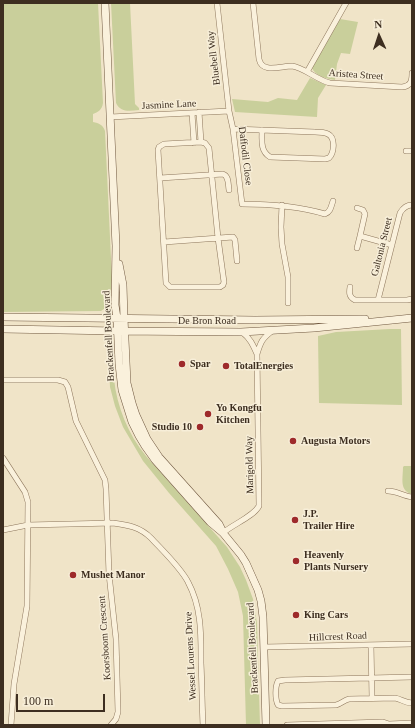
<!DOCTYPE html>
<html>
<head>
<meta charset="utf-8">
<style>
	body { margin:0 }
	#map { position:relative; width:415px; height:728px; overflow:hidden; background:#f0e4c8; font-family:"Times New Roman",serif }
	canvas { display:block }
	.frame { position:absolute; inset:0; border:4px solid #3d2e20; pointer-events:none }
	.north { position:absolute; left:359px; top:16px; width:40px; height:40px; -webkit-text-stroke:3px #f7eed8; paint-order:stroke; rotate:357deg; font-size:11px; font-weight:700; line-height:16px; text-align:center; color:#3d2e20 }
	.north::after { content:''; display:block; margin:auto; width:14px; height:18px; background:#3d2e20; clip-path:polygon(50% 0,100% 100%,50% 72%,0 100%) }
	.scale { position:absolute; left:16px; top:694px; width:89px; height:18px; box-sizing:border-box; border:2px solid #3d2e20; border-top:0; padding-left:5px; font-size:12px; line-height:14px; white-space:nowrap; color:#3d2e20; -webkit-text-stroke:3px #f7eed8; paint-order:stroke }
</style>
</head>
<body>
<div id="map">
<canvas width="415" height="728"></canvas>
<div class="frame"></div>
<div class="north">N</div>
<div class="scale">100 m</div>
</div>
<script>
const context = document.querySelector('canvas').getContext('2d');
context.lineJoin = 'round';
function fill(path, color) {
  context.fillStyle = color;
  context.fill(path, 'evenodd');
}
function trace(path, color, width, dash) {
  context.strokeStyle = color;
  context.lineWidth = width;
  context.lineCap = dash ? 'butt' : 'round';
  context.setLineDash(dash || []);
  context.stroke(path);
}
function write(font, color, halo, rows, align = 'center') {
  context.font = font + ' "Times New Roman",serif';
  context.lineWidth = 3;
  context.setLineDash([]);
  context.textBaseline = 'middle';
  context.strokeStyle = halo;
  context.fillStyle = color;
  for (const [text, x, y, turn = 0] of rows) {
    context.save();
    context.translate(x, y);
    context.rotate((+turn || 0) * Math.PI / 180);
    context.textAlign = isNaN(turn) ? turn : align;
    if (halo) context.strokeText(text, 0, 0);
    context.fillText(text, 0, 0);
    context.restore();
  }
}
fill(new Path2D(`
	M3,3H98L103,103C102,110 98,112 93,114V122C99,123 103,125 105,131L112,280C111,291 112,305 101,311L3,312Z
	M111,3H130L135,104L139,108V110C130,111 121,113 116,103Z
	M340,19L358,22L350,54L341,53L337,64L335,80C327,79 315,76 312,68Z
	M310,78L326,85L318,98L317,117L235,112L232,99L268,102L278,98L297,100Z
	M390,329H401L402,405L319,403L318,336L336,332Z
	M108,345H112C113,356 113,368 114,379C117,407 128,434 146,456L227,547L240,567L246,580L253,599L257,623L260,725H246L243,616L238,592L228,569L216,546L169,493L143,461L123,427L115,406L110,387Z
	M404,466H412V494C399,491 403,478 403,467Z`), '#c9cf9b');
const street = new Path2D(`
	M217,3L229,111L233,129L242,204C270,204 298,206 325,214C331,212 331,206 333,201
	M253,3L259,59C262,74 281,66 292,66C303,67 317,80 330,83L402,87C411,86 412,81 412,73
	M307,72L346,3
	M199,112L201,142
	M192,113L194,143
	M110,117L229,111
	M233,129L315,132C319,132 324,132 328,134C336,138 334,153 329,158L325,159L270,157C260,151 262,140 262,130
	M201,142L205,143L209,148L218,238L224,282L223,285L220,287H170L166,283L158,150L159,147L164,144Z
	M406,151H412
	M160,178L223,174C229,176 228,184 229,190
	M282,205L281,227L282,244L288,277V303
	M357,208L363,210L365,214L360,236L392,245
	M164,242L233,237L235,240L237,261
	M357,248L360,236
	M350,287C349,293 349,297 355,300H407L412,299
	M378,300L400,213C403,208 406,205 412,205
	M242,332C250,338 253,345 257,354
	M3,380H58L65,382L68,387L76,421L105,480L106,489L109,574L116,639L118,712L116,719L111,725
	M3,458L25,492L28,502L27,606L14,684L11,725
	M388,491C397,491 403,496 412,497
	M3,530L28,525L113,523C128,525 140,527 151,538C162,550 181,568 188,582C202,608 201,636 201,663C202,684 202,704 203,725
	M223,533C233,524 253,517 259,506L257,354C261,341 262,339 272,331
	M371,645L372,698
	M264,647L412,644
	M412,677L285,680L278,681C275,687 275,699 278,705L282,706L336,705C341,704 344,700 349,699L395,698C401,699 405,703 412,703
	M287,725L383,722L389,724L412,723`);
const secondary = new Path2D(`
	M105,3L116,246L115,305L117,318L119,364L122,390L132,422L139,436L145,446L155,460L210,522L223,533L241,555L246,563L258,590L261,601L263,617L266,725
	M119,264L123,285L124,318L127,383L132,403L136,415L147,439L159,457L219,524L223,532
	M3,317L255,320L365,319
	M3,329L117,331L241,332L314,328L412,318`);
trace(street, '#8d765c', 6);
trace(secondary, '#6f573f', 8);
trace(street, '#faf1dc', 5);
trace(secondary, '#faf1dc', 7);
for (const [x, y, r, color] of [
	[182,364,4,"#9e2a2b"],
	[226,366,4,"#9e2a2b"],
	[208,414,4,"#9e2a2b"],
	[200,427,4,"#9e2a2b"],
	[293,441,4,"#9e2a2b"],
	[295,520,4,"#9e2a2b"],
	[296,561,4,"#9e2a2b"],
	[73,575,4,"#9e2a2b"],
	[296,615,4,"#9e2a2b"]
]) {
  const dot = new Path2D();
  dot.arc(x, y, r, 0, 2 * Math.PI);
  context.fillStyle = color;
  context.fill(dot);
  trace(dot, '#f7eed8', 1.5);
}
write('10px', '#3d2e20', '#f7eed8', [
	["Bluebell Way",214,58,-97],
	["Aristea Street",356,75,4],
	["Jasmine Lane",169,105,-3],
	["Daffodil Close",245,156,83],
	["Galtonia Street",382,247,-76],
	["De Bron Road",207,321],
	["Brackenfell Boulevard",109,336,-93],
	["Marigold Way",250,465,-91],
	["Hillcrest Road",338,637,-2],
	["Koorsboom Crescent",105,638,-94],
	["Brackenfell Boulevard",253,648,-93],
	["Wessel Lourens Drive",191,656,-93]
]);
write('bold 10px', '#3d2e20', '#f7eed8', [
	["Spar",190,364],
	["TotalEnergies",234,366],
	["Yo Kongfu",216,408],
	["Kitchen",216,420],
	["Studio 10",192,427,"right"],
	["Augusta Motors",301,441],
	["J.P.",303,514],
	["Trailer Hire",303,526],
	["Heavenly",304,555],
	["Plants Nursery",304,567],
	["Mushet Manor",81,575],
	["King Cars",304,615]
], 'left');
</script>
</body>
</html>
